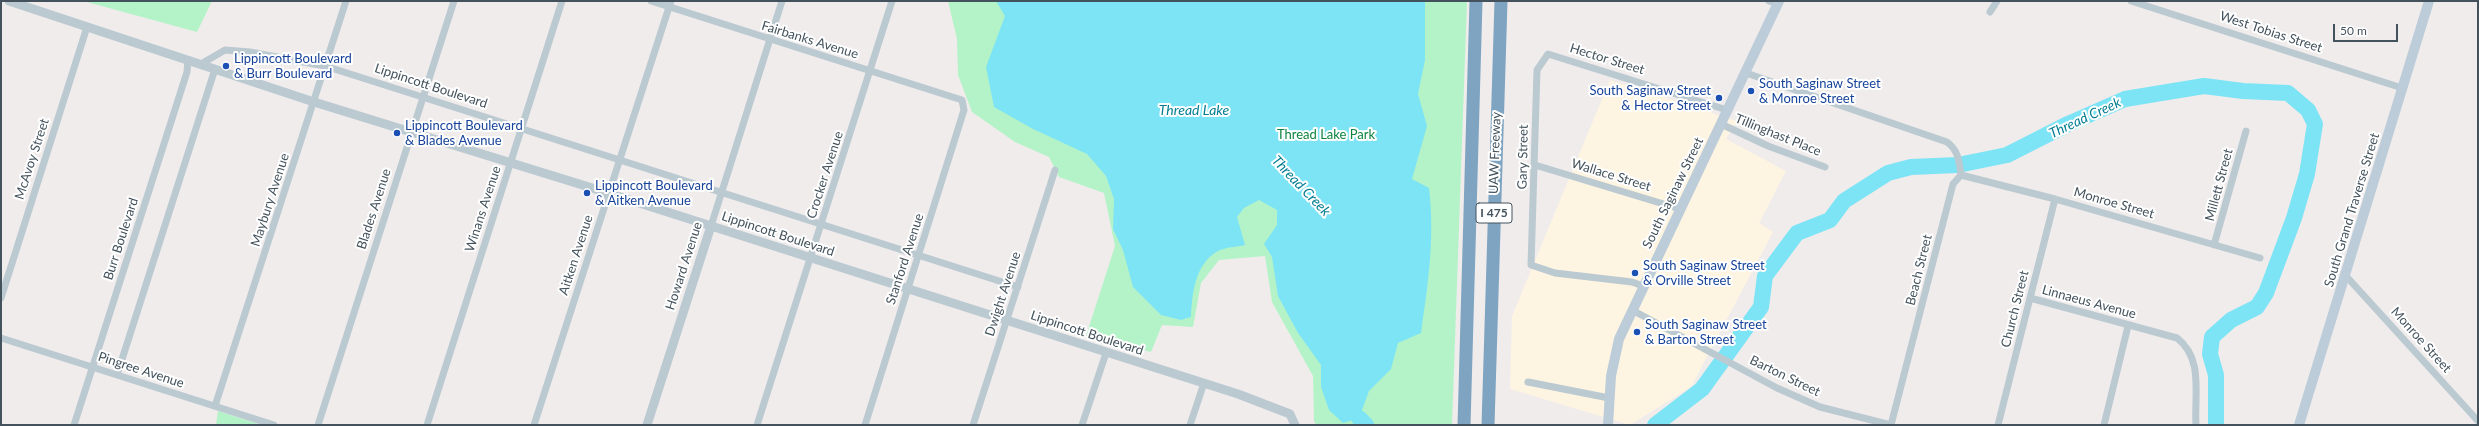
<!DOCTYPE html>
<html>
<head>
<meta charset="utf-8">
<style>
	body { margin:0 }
	#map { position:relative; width:2479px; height:426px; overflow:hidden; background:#f0ecec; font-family:Lato,sans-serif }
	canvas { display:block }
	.frame { position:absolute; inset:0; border:2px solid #43525c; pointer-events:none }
	.scale { position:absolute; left:2333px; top:24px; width:65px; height:18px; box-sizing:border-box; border:2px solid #43525c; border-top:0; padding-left:5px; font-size:12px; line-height:14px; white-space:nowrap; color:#43525c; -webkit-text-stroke:3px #fff; paint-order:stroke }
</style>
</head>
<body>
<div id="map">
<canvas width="2479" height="426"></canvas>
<div class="frame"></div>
<div class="scale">50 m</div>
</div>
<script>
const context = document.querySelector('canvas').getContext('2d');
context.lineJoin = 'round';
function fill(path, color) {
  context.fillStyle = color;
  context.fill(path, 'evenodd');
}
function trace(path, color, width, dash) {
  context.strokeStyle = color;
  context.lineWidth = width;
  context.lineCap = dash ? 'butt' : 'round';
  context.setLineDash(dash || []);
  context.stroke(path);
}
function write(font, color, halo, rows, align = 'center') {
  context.font = font + ' Lato,sans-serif';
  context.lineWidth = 4;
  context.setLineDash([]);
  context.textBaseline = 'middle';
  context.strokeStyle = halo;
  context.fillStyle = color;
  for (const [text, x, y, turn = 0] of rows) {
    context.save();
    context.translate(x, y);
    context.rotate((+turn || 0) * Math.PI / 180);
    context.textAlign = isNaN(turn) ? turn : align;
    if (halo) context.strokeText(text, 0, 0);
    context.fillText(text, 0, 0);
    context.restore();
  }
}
fill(new Path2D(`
	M1610,80L1737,121L1726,139L1786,171L1759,223L1773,232L1691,387L1630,425L1510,389L1512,316Z`), '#fef4e2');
fill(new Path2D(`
	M83,1H212L197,32Z
	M948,1H1467L1452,425H1316L1314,421L1313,376L1272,302L1265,256L1219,260L1201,283L1193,327L1162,325L1151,352L1086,336L1115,246L1104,193L1059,177L1049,157L1015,142L972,112L958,75L957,39Z
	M218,411L262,425H216Z`), '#b4f3c8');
fill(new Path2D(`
	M996,1H1425V60L1418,94L1427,126L1412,179L1429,188C1435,239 1428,283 1421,333L1398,343L1391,369L1369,391L1359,418L1343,423L1329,410L1321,387V365L1298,333L1278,296L1272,257L1264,244L1277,225V210L1259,200L1244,208L1237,217L1245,245C1237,247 1226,247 1218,251C1195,264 1192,293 1191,317L1181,320L1161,315L1133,287L1123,250L1113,229L1114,199L1106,176L1087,154L1033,129L994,107L986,67L1005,16Z`), '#7de4f5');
trace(new Path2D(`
	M1359,418L1366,425
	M1655,425L1702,389L1720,364L1761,307L1765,276L1797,233L1830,220L1844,201L1888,173L1911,167L1958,165L2007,155L2068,124L2125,99L2204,86L2243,91L2288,93L2308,110L2315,124L2307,174L2294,218L2266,293L2257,307L2231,320L2212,337L2210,354L2216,375V425`), '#7de4f5', 16);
trace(new Path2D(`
	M651,1L962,100L964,110L865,425
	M1769,1L1778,4
	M2131,1L2402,88
	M1990,12L1997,1
	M201,64L225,50L250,52L325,66L1018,287
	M1746,73L1947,142C1959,151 1959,162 1961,175
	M1721,124L1768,146L1825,167
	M1535,165L1680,209
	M1961,175L2055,199L2260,258
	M711,226L782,1
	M2214,245L2246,131
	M2346,276L2478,421
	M1643,286L1632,282L1555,273L1531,265L1537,70L1548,54L1727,110
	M1,298L87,27
	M2030,298L2177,338C2204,359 2194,394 2196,425
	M1632,310L1777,388L1820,407L1891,425L1953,184L1961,175
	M1,338L274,425
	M117,375L215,69
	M1528,382L1609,398
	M215,406L346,1
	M74,425L187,72L188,60
	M318,425L454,1
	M427,425L562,1
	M534,425L671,1
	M757,425L892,1
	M973,425L1055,170
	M1082,425L1106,353
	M1190,425L1204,383
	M1998,425L2055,199
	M2104,425L2128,326`), '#bbc9d1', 7);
trace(new Path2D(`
	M9,1L314,102L589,187L1238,394L1290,414L1295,425
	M647,425L711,226`), '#bbc9d1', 9);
trace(new Path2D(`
	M1608,425L1611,376L1619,339L1779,1
	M2299,425L2429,1`), '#bcccd8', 10);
trace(new Path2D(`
	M1464,425L1476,1
	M1488,425L1501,1`), '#7ea4c1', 13);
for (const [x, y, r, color] of [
	[226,66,4,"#1a4fb4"],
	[1751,91,4,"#1a4fb4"],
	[1719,98,4,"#1a4fb4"],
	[397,133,4,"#1a4fb4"],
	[587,193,4,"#1a4fb4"],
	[1635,273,4,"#1a4fb4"],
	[1637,332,4,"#1a4fb4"]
]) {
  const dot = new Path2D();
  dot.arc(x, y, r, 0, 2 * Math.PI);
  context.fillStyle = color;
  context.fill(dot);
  trace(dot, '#fff', 1.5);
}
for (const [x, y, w] of [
	[1494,213,36]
]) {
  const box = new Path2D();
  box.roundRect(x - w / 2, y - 10, w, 20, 3);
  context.fillStyle = '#fff';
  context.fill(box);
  trace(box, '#43525c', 1);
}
write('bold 12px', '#43525c', null, [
	["I 475",1494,213]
]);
write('13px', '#43525c', '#fff', [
	["West Tobias Street",2271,32,18],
	["Fairbanks Avenue",810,40,17],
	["Hector Street",1607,59,17],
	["Lippincott Boulevard",431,86,18],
	["Tillinghast Place",1778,135,22],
	["UAW Freeway",1495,153,-88],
	["Gary Street",1523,157,-89],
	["McAvoy Street",32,159,-72],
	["Crocker Avenue",825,175,-72],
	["Wallace Street",1611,175,17],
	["Millett Street",2219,185,-75],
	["South Saginaw Street",1673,193,-64],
	["Maybury Avenue",270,200,-72],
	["Monroe Street",2114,203,16],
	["Blades Avenue",374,209,-72],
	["Winans Avenue",483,209,-72],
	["South Grand Traverse Street",2352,210,-73],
	["Lippincott Boulevard",778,234,18],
	["Burr Boulevard",121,239,-72],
	["Aitken Avenue",576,255,-72],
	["Stanford Avenue",905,259,-72],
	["Howard Avenue",684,266,-72],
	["Beach Street",1919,270,-76],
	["Dwight Avenue",1003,294,-72],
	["Linnaeus Avenue",2089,302,15],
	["Church Street",2015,309,-76],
	["Lippincott Boulevard",1087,333,18],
	["Monroe Street",2421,340,48],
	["Pingree Avenue",141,370,18],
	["Barton Street",1785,376,26]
]);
write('13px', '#164399', '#fff', [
	["Lippincott Boulevard",234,59],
	["& Burr Boulevard",234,74],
	["South Saginaw Street",1759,84],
	["& Monroe Street",1759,99],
	["South Saginaw Street",1711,91,"right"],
	["& Hector Street",1711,106,"right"],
	["Lippincott Boulevard",405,126],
	["& Blades Avenue",405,141],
	["Lippincott Boulevard",595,186],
	["& Aitken Avenue",595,201],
	["South Saginaw Street",1643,266],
	["& Orville Street",1643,281],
	["South Saginaw Street",1645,325],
	["& Barton Street",1645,340]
], 'left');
write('13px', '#0d8440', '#fff', [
	["Thread Lake Park",1326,135]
]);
write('italic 14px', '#037e92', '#fff', [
	["Thread Lake",1194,110],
	["Thread Creek",2085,118,-25],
	["Thread Creek",1301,186,46]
]);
</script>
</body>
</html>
